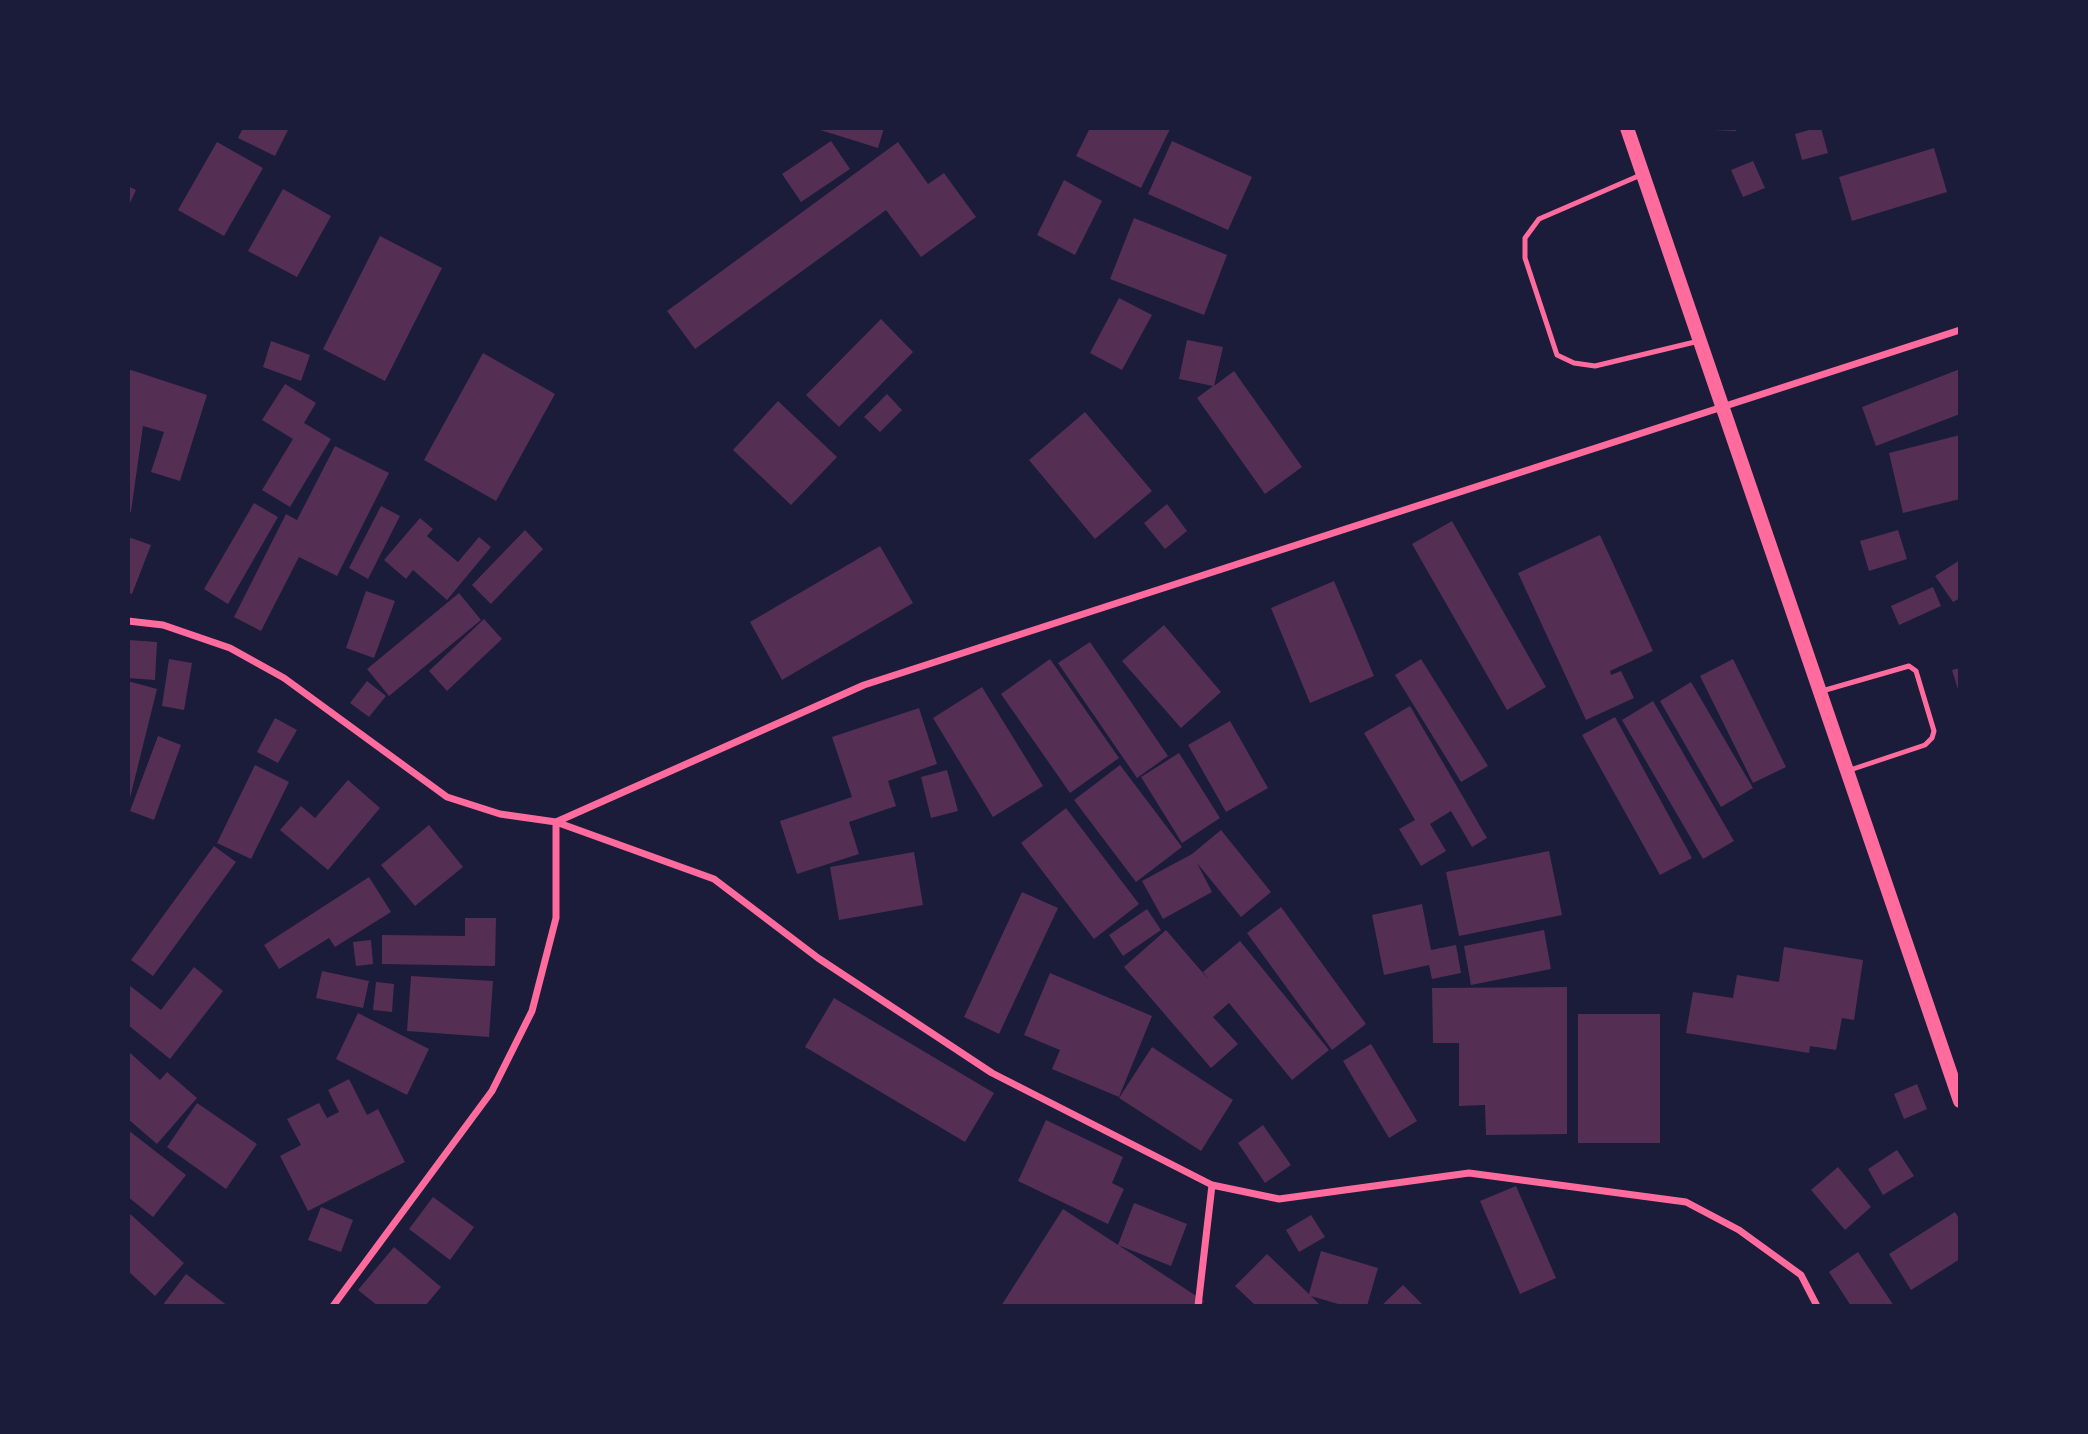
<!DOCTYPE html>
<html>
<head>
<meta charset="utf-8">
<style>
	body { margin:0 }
	#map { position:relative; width:2088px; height:1434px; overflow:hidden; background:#1b1b3a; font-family:"DejaVu Sans",sans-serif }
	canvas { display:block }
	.frame { position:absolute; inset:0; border:130px solid #1b1b3a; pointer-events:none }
</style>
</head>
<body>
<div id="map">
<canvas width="2088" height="1434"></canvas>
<div class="frame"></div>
</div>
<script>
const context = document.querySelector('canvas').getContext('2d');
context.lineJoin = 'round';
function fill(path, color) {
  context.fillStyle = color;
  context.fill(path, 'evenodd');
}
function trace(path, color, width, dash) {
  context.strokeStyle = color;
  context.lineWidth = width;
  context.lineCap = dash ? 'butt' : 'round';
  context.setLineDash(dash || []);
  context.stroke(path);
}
fill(new Path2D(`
	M243,128H289L275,156L238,138Z
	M814,128H884L878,148Z
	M1090,128H1168L1170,129L1141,188L1076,156Z
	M1711,128H1736V131L1711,130Z
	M1816,128H1821L1828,153L1802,160L1795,134Z
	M831,141L850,169L801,202L782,174Z
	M1172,141L1252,177L1228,230L1148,194Z
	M217,142L263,168L224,236L178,210Z
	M898,142L928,184L944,173L976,217L921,257L886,210L695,349L667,311Z
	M1934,148L1947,192L1852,221L1839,177Z
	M1753,161L1765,188L1743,197L1731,170Z
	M1064,180L1102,201L1075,255L1037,235Z
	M128,186L136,190L128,207Z
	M283,189L331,216L297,277L248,251Z
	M1134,218L1227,255L1204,315L1110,279Z
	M380,236L442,268L385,381L323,349Z
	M1119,298L1152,315L1122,370L1090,353Z
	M881,319L913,352L839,427L806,395Z
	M1187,340L1223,347L1214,386L1234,371L1302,467L1265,494L1197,398L1213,386L1179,379Z
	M271,341L310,355L301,381L263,367Z
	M483,353L555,394L496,501L424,460Z
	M128,369L207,395L180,481L151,472L164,432L143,426L131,512H128Z
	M1960,369V414L1876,446L1862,407Z
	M285,384L316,403L304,423L331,439L290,507L262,490L293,439L262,420Z
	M887,394L902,410L880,432L864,417Z
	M778,401L837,457L791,505L733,450Z
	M1085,412L1152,491L1095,539L1029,460Z
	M1960,435V499L1903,513L1889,453Z
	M335,446L389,473L337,576L299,557L261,631L234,617L286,514L297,520Z
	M254,503L278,517L228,604L204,589Z
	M1167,504L1187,531L1165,549L1144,523Z
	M381,506L400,516L368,579L349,568Z
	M420,518L433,529L427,536L458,562L479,537L491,547L447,600L413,570L406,579L384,560Z
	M1452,521L1546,687L1507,710L1412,544Z
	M525,530L543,549L491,604L472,585Z
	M1898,530L1907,559L1869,571L1860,541Z
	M1600,535L1653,651L1610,671L1611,675L1621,671L1634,698L1586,720L1518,573Z
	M128,537L151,545L132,594L128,593Z
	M880,546L913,603L782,680L750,622Z
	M1960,560V598L1953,602L1935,576Z
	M1334,581L1374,676L1310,703L1271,608Z
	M1933,587L1941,606L1899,625L1891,606Z
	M366,591L395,601L374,658L346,648Z
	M459,593L481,620L389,696L367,669Z
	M484,619L502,639L447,691L429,671Z
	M1164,625L1221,692L1181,728L1122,661Z
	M128,640L157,642L155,680L128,678Z
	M1090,642L1168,756L1137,778L1058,663Z
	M169,659L192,663L184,710L162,706Z
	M1050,659L1119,758L1070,793L1001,694Z
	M1421,659L1488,766L1461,782L1395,675Z
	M1733,659L1786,767L1753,783L1700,676Z
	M1960,668V696L1952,670Z
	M128,681L157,689L129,802H128Z
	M367,681L386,696L369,717L350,703Z
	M1691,682L1753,788L1721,807L1660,701Z
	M982,687L1043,786L993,817L933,718Z
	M1653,701L1734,841L1703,859L1622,720Z
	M1410,706L1487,838L1472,847L1451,811L1430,824L1446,851L1421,866L1399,829L1415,820L1364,733Z
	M919,708L937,764L888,781L896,806L849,822L859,854L797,874L780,821L852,797L832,737Z
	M1615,717L1692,858L1660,875L1582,735Z
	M275,718L297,730L278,763L257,752Z
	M1230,721L1268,788L1226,812L1188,745Z
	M158,736L181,745L154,820L130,811Z
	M1179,753L1220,818L1182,843L1141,777Z
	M255,765L289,782L251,859L217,843Z
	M1120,765L1182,847L1136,882L1074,800Z
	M947,770L958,811L931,818L921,777Z
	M348,780L380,808L328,870L280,830L301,806L315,818Z
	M1066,808L1139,904L1094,939L1021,843Z
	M429,825L463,867L415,906L381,865Z
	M1221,830L1271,892L1241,917L1197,863L1212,892L1163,919L1142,881L1192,854Z
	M214,846L236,862L153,976L131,960Z
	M1549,851L1562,915L1459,936L1446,872Z
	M914,852L923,905L839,920L830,867Z
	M369,877L391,912L335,947L329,938L279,969L264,945Z
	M1022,892L1058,908L999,1034L964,1017Z
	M1422,904L1431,950L1456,945L1461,973L1432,979L1429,965L1384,975L1372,915Z
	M1281,907L1366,1024L1332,1050L1247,933Z
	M1147,909L1161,930L1123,956L1109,935Z
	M465,918H496L495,966L382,964V935L465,936Z
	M1166,930L1209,980L1203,972L1240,941L1329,1050L1292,1080L1229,1003L1213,1017L1238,1044L1211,1068L1124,967Z
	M1544,930L1551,969L1471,985L1464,946Z
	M371,940L373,964L356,966L353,942Z
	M1784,947L1863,960L1854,1020L1842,1018L1836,1050L1810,1046L1809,1053L1686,1033L1693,992L1733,998L1737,975L1779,982Z
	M194,967L223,991L170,1059L128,1025V986L129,985L161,1010Z
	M322,971L369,981L363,1008L316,998Z
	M1050,973L1152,1016L1119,1097L1052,1069L1060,1050L1024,1035Z
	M411,976L493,981L489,1037L407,1031Z
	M376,982L394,984L392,1012L373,1010Z
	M1567,987V1134L1486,1135L1485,1105L1459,1106V1043H1433L1432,988Z
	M834,998L994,1093L965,1142L805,1047Z
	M358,1013L429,1049L407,1095L336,1059Z
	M1578,1014H1660V1143H1578Z
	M1371,1044L1417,1121L1389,1138L1343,1061Z
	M1152,1047L1233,1100L1201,1151L1119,1098Z
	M128,1051L160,1080L167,1072L197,1098L157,1144L128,1119Z
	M349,1079L367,1115L378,1109L405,1162L308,1211L280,1156L301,1145L287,1119L319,1103L327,1118L339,1112L328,1090Z
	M1917,1084L1927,1109L1904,1119L1894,1094Z
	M197,1103L257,1144L226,1189L167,1147Z
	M1046,1120L1123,1157L1112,1183L1124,1189L1108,1224L1018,1181Z
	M1263,1125L1291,1165L1265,1183L1238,1143Z
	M128,1130L186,1175L153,1217L128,1197Z
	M1897,1150L1914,1176L1883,1195L1868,1169Z
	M1838,1167L1871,1207L1845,1230L1811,1190Z
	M1516,1186L1556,1278L1520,1294L1480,1201Z
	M433,1197L474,1227L450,1260L409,1229Z
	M1134,1203L1187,1224L1171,1266L1118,1245Z
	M321,1207L353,1220L341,1252L308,1240Z
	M1063,1209L1204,1301L1201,1306H1001Z
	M128,1212L184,1263L155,1296L128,1271Z
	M1955,1212L1960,1220V1259L1911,1290L1889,1254Z
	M1311,1215L1325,1237L1299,1252L1286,1230Z
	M394,1247L441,1287L425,1306H378L358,1290Z
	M1321,1251L1378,1268L1367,1306H1345L1311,1296L1321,1306H1256L1235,1286L1267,1254L1309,1294Z
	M1858,1252L1894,1306H1851L1829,1272Z
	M186,1274L228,1306H162Z
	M1403,1285L1424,1306H1381Z`), '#542f53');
trace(new Path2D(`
	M1643,174L1539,219L1525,238V258L1557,355L1574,363L1595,366L1699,341
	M1822,691L1909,666L1916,671L1934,731L1932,738L1925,745L1847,771`), '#ff6b9d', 5);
trace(new Path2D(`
	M128,621L163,625L230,648L284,678L447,797L500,814L556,822L864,685L1960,330
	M333,1306L492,1091L532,1011L556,918V822L714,879L818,958L992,1073L1212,1185L1279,1199L1469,1173L1686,1202L1739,1230L1801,1275L1817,1306
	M1198,1306L1212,1185`), '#ff6b9d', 7);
trace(new Path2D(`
	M1627,128L1960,1101`), '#ff6b9d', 14);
</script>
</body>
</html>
